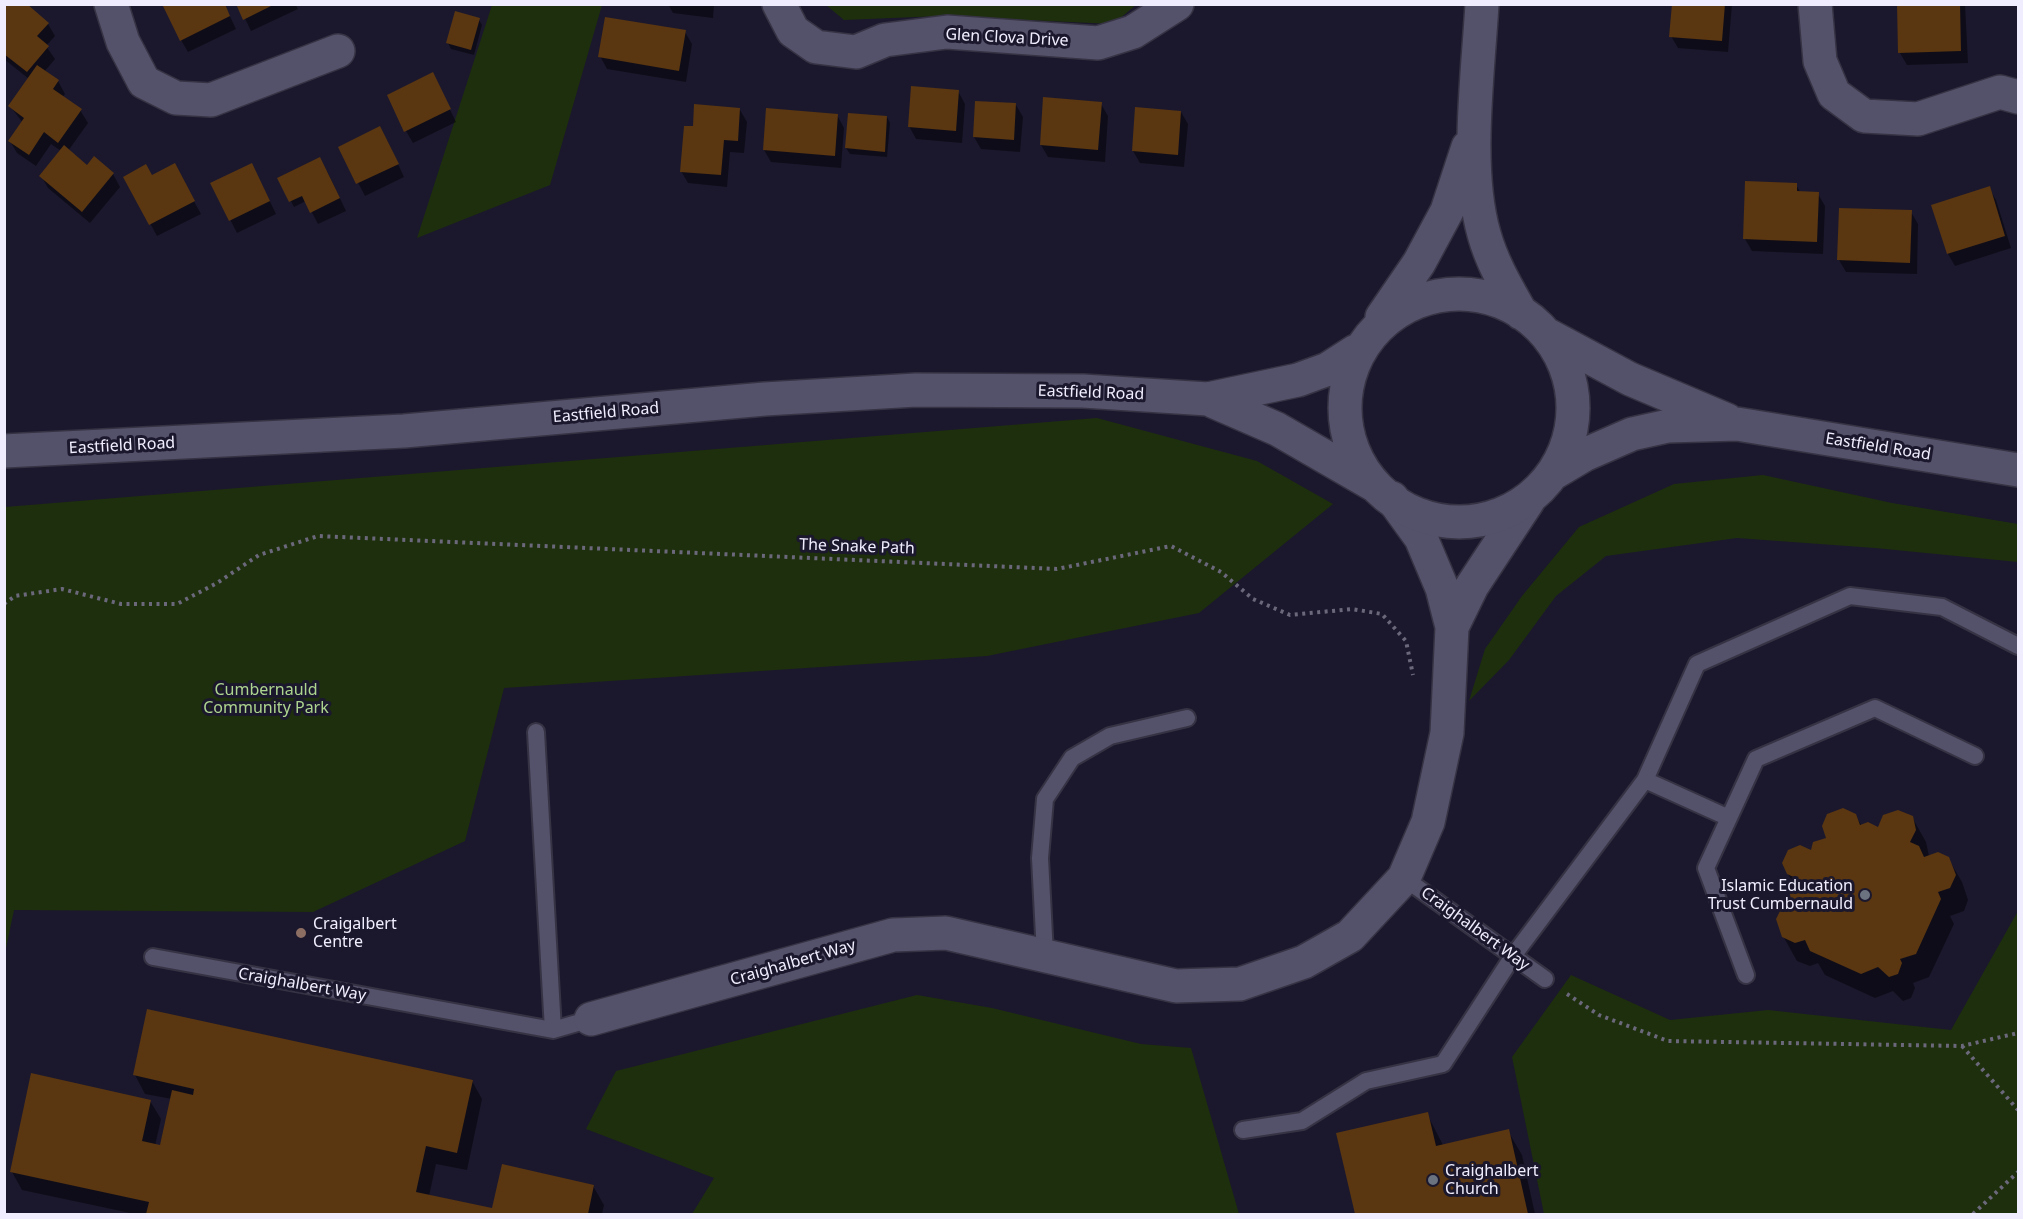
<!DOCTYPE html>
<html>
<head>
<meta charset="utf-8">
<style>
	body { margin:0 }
	#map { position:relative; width:2023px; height:1219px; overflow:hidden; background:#1b182d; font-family:"Noto Sans",sans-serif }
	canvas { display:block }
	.frame { position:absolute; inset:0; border:6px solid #f0eefe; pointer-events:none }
</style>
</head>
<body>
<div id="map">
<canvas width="2023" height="1219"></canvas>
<div class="frame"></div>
</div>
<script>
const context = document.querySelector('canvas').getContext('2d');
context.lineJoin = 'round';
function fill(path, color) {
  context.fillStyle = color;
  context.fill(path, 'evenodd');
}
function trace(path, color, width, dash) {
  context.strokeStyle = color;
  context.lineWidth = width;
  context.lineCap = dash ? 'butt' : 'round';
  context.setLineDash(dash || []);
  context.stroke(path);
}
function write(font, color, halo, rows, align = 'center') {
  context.font = font + ' "Noto Sans",sans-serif';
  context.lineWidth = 6;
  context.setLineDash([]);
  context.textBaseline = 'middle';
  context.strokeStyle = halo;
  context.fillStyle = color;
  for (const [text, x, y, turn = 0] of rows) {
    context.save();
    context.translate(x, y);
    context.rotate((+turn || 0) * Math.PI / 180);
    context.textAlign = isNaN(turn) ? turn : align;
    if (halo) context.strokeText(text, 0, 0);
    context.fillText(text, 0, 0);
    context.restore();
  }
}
fill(new Path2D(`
	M492,5H602L550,185L417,238Z
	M826,5H1136L1113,24L940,16L844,20Z
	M1097,418L1257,461L1333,504L1199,613L987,656L504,688L465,841L313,912L14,910L5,953V507Z
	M1763,475L1892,503L2018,524V562L1875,548L1737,538L1606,556L1556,596L1509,660L1469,701L1485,649L1522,596L1579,527L1674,484Z
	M2018,911V1214H1544L1512,1057L1571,975L1670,1020L1768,1010L1951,1030Z
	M917,995L992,1008L1141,1044L1191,1048L1239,1214H692L714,1178L586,1129L616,1071Z`), '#1e2f0d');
fill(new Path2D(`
	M8,4L48,24L55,36L46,46L55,59L44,72L58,81L65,94L62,98L80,110L88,123L68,151L87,167L94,158L113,174L120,187L90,223L48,188L41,176L61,151L51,144L36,166L17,153L10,141L23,123L10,106L29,79L4,59V9Z
	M224,4L236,29L188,52L181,40Z
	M238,4H295L298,9L251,31Z
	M668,4H714L713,18L673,13Z
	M1673,4H1732L1728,52L1678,48L1671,36Z
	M1898,4H1965L1968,63L1907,65L1900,53Z
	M479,20L482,25L474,55L451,49L448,43Z
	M685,32L692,44L686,82L607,69L600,56Z
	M439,87L456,122L413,143L406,131Z
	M958,91L965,104L962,143L916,139L909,126Z
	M1101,104L1108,116L1105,162L1048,157L1041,145Z
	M1016,105L1023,117L1020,152L981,149L974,137Z
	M740,110L747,122L744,153L730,152L727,187L688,183L681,171L694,128Z
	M1181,112L1188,124L1184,167L1140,163L1133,151Z
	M837,115L844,128L841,168L771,162L764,150Z
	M887,117L890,123L887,157L850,154L846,148Z
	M387,140L404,177L365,196L340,148Z
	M174,165L201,214L157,236L125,177H152Z
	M327,171L346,211L318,224L306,201L294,207L279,178Z
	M258,177L276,214L237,233L212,184Z
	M1796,185L1801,193L1818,194L1825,206L1823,254L1752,251L1745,239Z
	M1989,188L1996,200L2011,248L1955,266L1948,254L1933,206Z
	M1911,212L1918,224L1917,274L1846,272L1839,260Z
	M1855,815L1862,826L1879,829L1912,817L1926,842L1929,856L1948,858L1962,882L1968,900L1964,911L1950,916L1954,924L1929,977L1913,983L1915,988L1911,998L1903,1001L1893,991L1875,998L1825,975L1818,963L1810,966L1797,961L1783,936L1796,887L1788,874Z
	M135,1075L472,1081L482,1099L467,1170L436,1164L429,1196L493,1210L593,1186L604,1205L602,1214H135L22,1190L12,1172L150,1101L161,1119L155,1146L161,1147L172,1099L145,1094Z
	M1427,1114L1443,1145L1508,1131L1522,1155L1535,1214H1356L1338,1134Z`), '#0007');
fill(new Path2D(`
	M6,4H27L49,23L37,36L49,46L27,72L4,54Z
	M162,4H225L230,16L180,41Z
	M236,4H275L243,20Z
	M1672,4H1725L1722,41L1669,37Z
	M1897,4H1960L1961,51L1898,53Z
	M455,11L480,18L471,50L446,43Z
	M605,17L686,30L679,71L598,57Z
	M37,65L59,80L53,89L82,109L58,143L44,132L29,155L8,141L24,118L8,106Z
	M433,72L451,109L404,132L387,95Z
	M911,86L959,90L956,131L908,127Z
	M1043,97L1102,102L1098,150L1040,145Z
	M975,101L1016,103L1014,140L973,137Z
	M694,104L740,108L738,141L724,140L721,175L680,172L684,126H693Z
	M1135,107L1181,111L1178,155L1132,151Z
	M766,108L838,114L835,156L763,150Z
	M848,113L887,116L885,152L845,148Z
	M380,126L399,164L356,184L338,147Z
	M64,145L87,165L94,156L114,173L82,212L39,176Z
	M320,157L340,198L310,213L302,196L289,202L277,178Z
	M175,163L195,201L149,225L123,177L146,164L152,175Z
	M252,163L270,201L229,221L210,183Z
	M1745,181L1797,183V191L1819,192L1817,242L1743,239Z
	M1990,186L2005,236L1947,254L1931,205Z
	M1839,208L1912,210L1910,263L1837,260Z
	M1843,808L1856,814L1860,825L1868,822L1878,827L1883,815L1898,810L1913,816L1916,830L1910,842L1919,846L1924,857L1938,852L1949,857L1956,875L1950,888L1938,892L1941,899L1916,954L1900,959L1902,963L1898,974L1889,977L1878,967L1861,974L1810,951L1805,940L1795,943L1782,937L1776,919L1782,907L1791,904L1788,898L1798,879L1787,874L1782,863L1788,850L1800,845L1811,850L1813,842L1826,838L1822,826L1827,814Z
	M147,1009L473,1080L457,1153L426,1146L416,1192L492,1208L502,1164L594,1185L588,1214H146L149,1202L10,1172L31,1073L151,1100L142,1141L160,1145L172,1090L193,1095L194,1089L133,1075Z
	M1428,1112L1436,1146L1509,1129L1528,1214H1355L1336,1133Z`), '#5a3611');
const service = new Path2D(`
	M536,732L553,1030
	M1645,780L1729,818
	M1404,878L1545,979
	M1045,955L1040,858L1045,799L1072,758L1110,736L1187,718
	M153,957L553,1030L591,1019
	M1746,975L1706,868L1756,759L1875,708L1975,756
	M1243,1130L1302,1121L1366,1081L1443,1064L1513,956L1645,780L1697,664L1850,596L1942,607L2018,646`);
const minor = new Path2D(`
	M111,4L123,42L144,82L176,98L211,100L338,51
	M779,4L793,31L816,47L856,52L885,40L947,32L1098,43L1133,32L1177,4
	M1815,4L1820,61L1834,94L1864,116L1918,119L2000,92L2018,97
	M1452,627L1472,586L1528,501
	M591,1019L893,935L946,933L1176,986L1240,984L1304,962L1350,936L1404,878L1428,822L1447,733L1452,627L1442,588L1421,538L1392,498`);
const tertiary = new Path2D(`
	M1482,4C1478,73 1465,169 1484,234C1492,263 1507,288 1521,313
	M1345 408a114 114 0 1 1 228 0a114 114 0 1 1-228 0Z
	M1382,317L1419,263L1447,211L1468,147
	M1546,334L1630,379L1727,420
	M1208,399L1277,429L1374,485
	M4,451L404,431L765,399L916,390L1083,391L1208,399L1298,380L1328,369L1356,351
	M1552,474L1584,455L1632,434L1668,426L1737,424L2018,470`);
trace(service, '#363344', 20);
trace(minor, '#363344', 36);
trace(tertiary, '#363344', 36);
trace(new Path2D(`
	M4,604L15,596L62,589L121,604H177L217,583L259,555L318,536L1057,569L1171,546L1221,572L1253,599L1290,615L1352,609L1382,614L1406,641L1413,675
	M1567,994L1599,1015L1668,1041L1962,1046L2018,1033
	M1962,1046L2018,1110
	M1973,1214L2018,1172`), '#6b687b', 4, [3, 4.5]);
trace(service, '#54516a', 16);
trace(minor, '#54516a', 33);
trace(tertiary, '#54516a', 33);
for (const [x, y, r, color] of [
	[1865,895,6,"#6b7280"],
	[301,933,6,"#8d6e63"],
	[1433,1180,6,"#6b7280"]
]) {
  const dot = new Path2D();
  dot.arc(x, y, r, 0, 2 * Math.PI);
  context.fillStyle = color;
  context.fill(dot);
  trace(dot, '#1b182d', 2);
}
write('16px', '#f0eefe', '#1b182d', [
	["Glen Clova Drive",1007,38,3],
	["Eastfield Road",1091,393,2],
	["Eastfield Road",606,413,-5],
	["Eastfield Road",122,446,-3],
	["Eastfield Road",1878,447,9],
	["The Snake Path",857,547,2],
	["Craighalbert Way",1475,929,36],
	["Craighalbert Way",793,963,-16],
	["Craighalbert Way",302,985,10]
]);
write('16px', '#aed58f', '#1b182d', [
	["Cumbernauld",266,690],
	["Community Park",266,708]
]);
write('16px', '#f0eefe', '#1b182d', [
	["Islamic Education",1853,886,"right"],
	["Trust Cumbernauld",1853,904,"right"],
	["Craigalbert",313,924],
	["Centre",313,942],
	["Craighalbert",1445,1171],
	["Church",1445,1189]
], 'left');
</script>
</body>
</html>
